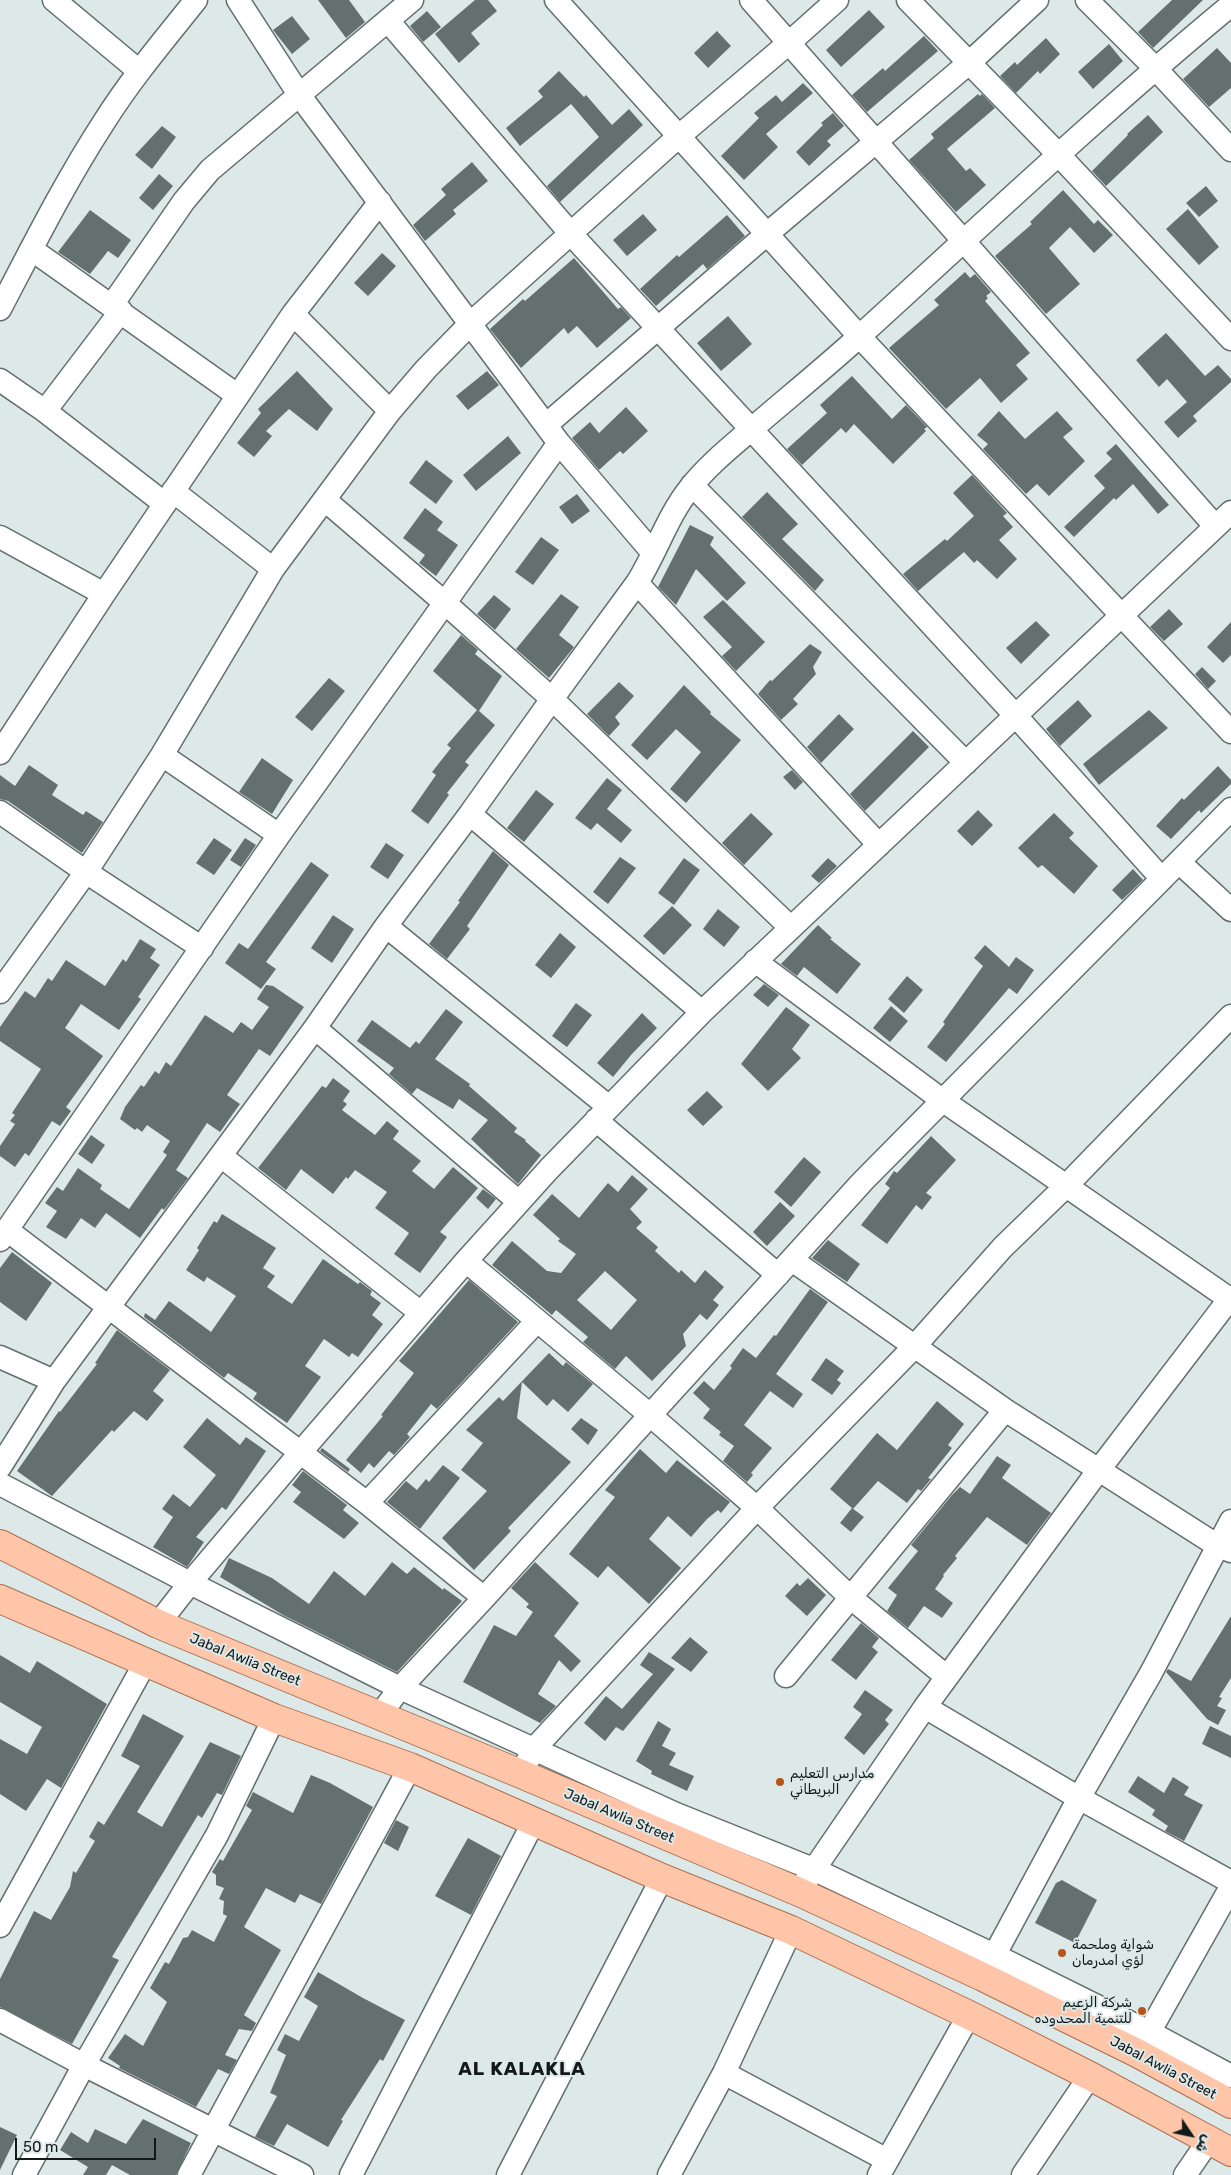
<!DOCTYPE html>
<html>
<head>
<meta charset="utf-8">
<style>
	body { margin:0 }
	#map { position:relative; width:1231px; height:2175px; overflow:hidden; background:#dce9e8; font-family:Rubik,Vazirmatn,sans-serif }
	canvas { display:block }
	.north { position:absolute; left:1166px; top:2110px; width:50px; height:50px; -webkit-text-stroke:4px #dce9e8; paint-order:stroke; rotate:124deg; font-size:14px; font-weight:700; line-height:20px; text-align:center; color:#131818 }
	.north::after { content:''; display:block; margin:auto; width:18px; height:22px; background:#131818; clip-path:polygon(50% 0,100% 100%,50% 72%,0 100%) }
	.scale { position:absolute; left:15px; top:2138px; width:141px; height:22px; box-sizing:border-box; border:2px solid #131818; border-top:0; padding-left:6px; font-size:15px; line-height:18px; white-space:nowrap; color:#131818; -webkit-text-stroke:4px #dce9e8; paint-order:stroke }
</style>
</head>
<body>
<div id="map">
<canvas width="1231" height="2175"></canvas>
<div class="north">ش</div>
<div class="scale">50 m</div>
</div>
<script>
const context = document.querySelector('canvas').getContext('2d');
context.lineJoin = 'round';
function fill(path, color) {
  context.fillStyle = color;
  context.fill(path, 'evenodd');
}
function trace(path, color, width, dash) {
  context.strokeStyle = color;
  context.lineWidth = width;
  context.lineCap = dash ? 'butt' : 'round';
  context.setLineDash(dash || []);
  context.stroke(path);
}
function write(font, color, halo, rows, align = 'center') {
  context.font = font + ' Rubik,Vazirmatn,sans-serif';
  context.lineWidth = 4;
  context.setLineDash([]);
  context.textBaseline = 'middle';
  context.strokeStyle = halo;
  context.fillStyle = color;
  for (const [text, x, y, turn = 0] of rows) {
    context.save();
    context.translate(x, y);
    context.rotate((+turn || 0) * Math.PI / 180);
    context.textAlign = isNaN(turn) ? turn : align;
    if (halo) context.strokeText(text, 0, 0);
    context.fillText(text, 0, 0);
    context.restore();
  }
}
fill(new Path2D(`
	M318,0H349L365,22L346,38Z
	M475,0H488L497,11L471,33L480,44L459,63L435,34Z
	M1172,0H1203L1153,48L1138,32Z
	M869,10L885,27L841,67L826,50Z
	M427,11L441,27L423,42L410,26Z
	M292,16L310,39L292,54L273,30Z
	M717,31L731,46L708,68L694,53Z
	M924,36L938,51L867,112L852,95L883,68L885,71Z
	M1046,38L1060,54L1040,74L1038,71L1016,93L1000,76L1015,62L1017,65Z
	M1109,44L1123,61L1093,89L1078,72Z
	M1217,48L1231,63V88L1209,107L1183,79Z
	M559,71L584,97L586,95L612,125L629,109L643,125L560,202L547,186L599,137L571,104L520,146L506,128L543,97L538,91Z
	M803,83L813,93L766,134L778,147L744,180L721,156L759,118L754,113L776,95L782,102Z
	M978,94L980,96L982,94L995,108L947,149L966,171L970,168L986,185L956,212L909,160L934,138L931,134Z
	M833,113L844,126L827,141L831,145L809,166L796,152L823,125L821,123Z
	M1148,115L1163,132L1106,186L1092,171L1128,135L1127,134Z
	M162,126L176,137L152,169L135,155Z
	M472,162L488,181L453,210L456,214L425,241L413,225L446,195L441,189Z
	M159,174L173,186L153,210L139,198Z
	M1206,186L1218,201L1199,217L1186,203Z
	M1063,190L1094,224L1098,220L1113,235L1094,253L1070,227L1049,248L1080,284L1046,314L995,256L1032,224L1030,222Z
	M1188,209L1219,247L1199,265L1166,229Z
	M90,210L131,240L118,258L108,251L90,274L58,252Z
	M643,214L657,230L627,256L613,240Z
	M727,215L745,236L707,269L703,264L656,306L640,289L677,255L679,257Z
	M382,253L396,266L368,296L354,283Z
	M574,258L618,309L621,307L631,318L597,348L577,326L568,334L564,328L521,368L490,329L523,299L525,301Z
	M965,272L970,278L975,274L991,292L986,296L988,298L985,301L1030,353L1016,365L1028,379L1001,403L980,378L946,409L889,348L939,305L934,300Z
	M728,316L752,344L721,371L697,343Z
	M1166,333L1205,376L1218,365L1231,379V382L1193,416L1197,421L1178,438L1164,422L1187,402L1167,379L1159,387L1136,360Z
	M297,371L333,409L317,431L289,409L266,431L272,436L254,457L237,443L261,413L258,409Z
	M487,371L499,385L468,410L456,396Z
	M852,376L892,419L906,405L927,427L924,429L926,431L893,464L854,424L846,433L841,428L802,465L787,449L827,413L820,405Z
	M626,407L648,431L623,454L620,451L599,470L572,438L590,422L599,433Z
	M999,411L1025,439L1057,411L1073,429L1063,437L1085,461L1049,496L1037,484L1026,494L983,449L988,444L977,435Z
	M508,436L521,453L476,491L463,475Z
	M1116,444L1169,505L1158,514L1133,484L1116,500L1114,498L1074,537L1064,527L1105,488L1094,476L1112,459L1106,453Z
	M426,460L453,481L436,504L409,483Z
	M972,475L1007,513L1003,516L1013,527L999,540L1017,559L997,579L977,560L974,563L964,552L918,591L903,574L945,539L947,541L974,516L953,493Z
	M767,492L798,524L782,539L824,580L815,591L742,517Z
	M577,494L590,511L572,524L559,507Z
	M425,508L443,522L437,530L458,545L436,576L419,563L425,555L403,538Z
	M690,525L714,537L710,545L746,583L727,601L696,569L676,605L658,587Z
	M541,537L559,550L533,585L515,572Z
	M561,594L579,607L559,635L574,647L549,678L516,649Z
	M494,595L511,609L495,630L477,614Z
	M723,600L765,642L736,671L722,656L732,647L703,617Z
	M1169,609L1183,624L1164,641L1150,627Z
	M1036,621L1050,635L1021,664L1006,648Z
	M1231,622V655L1223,663L1207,647Z
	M461,635L478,650L475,654L502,676L479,711L495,725L465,762L469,765L447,793L449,795L428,824L411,811L436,775L432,772L451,748L447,745L477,710L478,711L433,671Z
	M810,644L822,652L813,667L816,674L793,699L798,704L781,720L758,694L770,680L772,681Z
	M1202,667L1216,681L1208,689L1195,674Z
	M329,678L345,691L312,731L295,717Z
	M619,682L634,696L615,717L620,724L609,736L587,714Z
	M684,685L711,712L710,714L741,740L686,803L670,789L701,752L676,729L647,760L631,745Z
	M1078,700L1092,716L1060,746L1046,729Z
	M1149,710L1168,728L1099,785L1083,764Z
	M839,714L854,729L821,763L807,747Z
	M913,731L929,747L865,811L850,794Z
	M262,758L293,780L272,814L239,792Z
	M29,765L58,785L52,795L83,815L86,811L103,822L82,853L8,801L0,799V775L15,786Z
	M1218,766L1231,780V784L1201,813L1199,810L1171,839L1156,826L1182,798L1184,800Z
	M792,770L803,782L795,790L783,777Z
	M607,778L622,790L607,809L632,830L621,843L597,823L591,830L575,818Z
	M536,790L554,804L524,842L507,828Z
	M978,810L993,825L972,846L957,831Z
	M751,813L773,834L744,865L722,843Z
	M1054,813L1074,833L1069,838L1098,866L1074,894L1042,865L1038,868L1018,848Z
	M214,838L232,850L214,875L196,863Z
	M245,838L256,845L241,867L230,860Z
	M386,843L404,855L388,879L370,867Z
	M493,851L509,865L467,926L470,929L447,959L429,944L460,902L458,901Z
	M620,857L636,868L608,904L593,892Z
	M684,858L700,870L674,905L658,893Z
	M828,858L837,866L819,883L811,876Z
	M311,862L329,875L266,962L276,969L261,989L225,963L239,943L248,949Z
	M1133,869L1143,880L1122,900L1112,890Z
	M672,906L692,925L664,955L643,936Z
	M718,909L740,927L724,947L703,929Z
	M333,915L354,929L332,963L311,948Z
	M818,925L832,938L830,939L861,964L837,994L804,967L797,976L781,964Z
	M560,933L576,947L551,978L535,965Z
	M140,939L156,949L150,958L160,965L138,997L141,999L119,1030L81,1004L65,1028L103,1056L66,1107L71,1111L60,1126L52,1121L29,1156L25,1153L15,1167L0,1156V1146L15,1124L10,1121L15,1115L12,1113L41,1069L0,1041V1027L25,991L35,998L48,978L52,981L66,960L105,986L123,959L126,962Z
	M985,945L1009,967L1016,957L1034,970L1017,994L1009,988L946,1062L927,1047L945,1024L943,1022L983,966L974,958Z
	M907,976L923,990L904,1013L888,999Z
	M764,984L779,995L768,1007L753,995Z
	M266,985L273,986L304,1007L270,1056L259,1049L227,1095L240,1104L220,1132L207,1123L176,1170L188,1178L164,1210L162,1208L140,1238L106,1213L95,1228L81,1218L66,1239L46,1227L57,1211L45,1203L57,1187L63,1191L78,1168L102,1185L100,1189L129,1209L167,1155L163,1152L170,1141L147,1125L142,1132L137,1128L135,1130L120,1119L125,1107L141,1085L144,1087L155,1071L159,1074L166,1062L171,1066L205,1015L233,1033L241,1022L252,1030L269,1007L257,999Z
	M576,1003L592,1015L567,1047L552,1036Z
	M891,1006L908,1021L890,1042L873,1028Z
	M786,1007L810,1025L792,1049L801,1058L768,1091L741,1064Z
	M446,1009L463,1022L435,1059L470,1084L469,1086L517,1128L514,1132L526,1140L525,1141L541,1155L518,1184L471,1139L488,1120L459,1099L453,1109L417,1088L412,1094L389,1074L394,1068L357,1041L372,1020L410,1048L416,1041L419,1044Z
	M642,1013L657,1028L631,1055L613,1077L597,1063Z
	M333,1078L350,1091L343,1101L347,1104L342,1110L375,1135L387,1121L399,1131L393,1139L421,1161L412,1171L434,1189L453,1167L478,1188L440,1232L447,1237L420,1273L394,1254L409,1233L375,1208L387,1192L355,1170L348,1179L346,1177L333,1194L301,1169L286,1190L258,1168L322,1086L326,1088Z
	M707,1091L723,1107L703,1126L687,1110Z
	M91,1135L105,1145L92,1164L78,1154Z
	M931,1136L956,1160L926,1193L932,1197L922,1210L916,1205L887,1244L861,1225L890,1188L885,1184L894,1171L897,1173Z
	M804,1157L821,1172L791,1207L774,1192Z
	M632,1175L648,1189L630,1209L642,1222L636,1228L658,1247L655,1251L679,1273L681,1270L695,1283L705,1270L724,1287L713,1300L719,1305L707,1320L700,1314L683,1334L686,1346L652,1381L626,1356L615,1369L583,1342L588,1337L556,1310L552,1315L492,1265L512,1241L547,1271L561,1273L576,1254L558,1241L560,1239L533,1215L552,1194L579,1218L608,1183L618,1192ZM605,1271L637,1300L611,1330L577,1300Z
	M483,1189L496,1199L488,1209L476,1198Z
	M780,1202L795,1216L767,1246L753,1232Z
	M222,1214L276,1248L263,1268L275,1276L267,1287L292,1304L323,1259L358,1284L360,1282L372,1291L370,1295L381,1303L372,1315L383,1324L358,1357L352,1353L349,1357L324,1339L305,1366L321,1377L287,1423L253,1399L257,1393L228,1373L224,1378L144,1317L145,1313L155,1320L169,1301L211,1332L236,1296L207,1277L204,1282L186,1270L199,1250L197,1248L214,1221L217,1223Z
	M828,1240L860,1264L847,1282L812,1258Z
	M12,1252L52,1283L26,1321L0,1302V1268Z
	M469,1280L518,1322L437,1409L431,1404L407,1434L410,1437L394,1455L389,1451L374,1468L369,1463L361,1473L346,1460L383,1416L381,1415L414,1373L399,1361Z
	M810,1289L828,1302L776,1374L803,1394L793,1408L770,1391L744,1425L772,1448L751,1473L753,1475L747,1482L723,1461L734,1446L719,1435L721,1432L703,1418L710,1409L693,1393L704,1381L714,1390L732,1368L730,1366L743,1348L756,1358L774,1335L776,1336Z
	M117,1330L170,1370L153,1391L164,1400L147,1421L134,1411L114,1432L112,1430L52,1496L17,1471L59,1411L60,1412L97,1364L95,1363Z
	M549,1353L563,1366L566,1362L593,1384L568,1412L553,1399L547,1406L522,1382L517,1418L571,1462L508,1528L511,1531L474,1570L442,1538L487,1491L461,1470L483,1443L466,1430L499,1397L503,1401Z
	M826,1358L844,1371L837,1380L841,1383L832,1395L811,1380Z
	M937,1401L964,1424L948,1445L952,1448L928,1478L931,1479L921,1491L918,1489L907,1503L878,1481L853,1509L830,1489L877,1433L897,1450Z
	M207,1418L240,1445L246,1437L266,1451L226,1510L222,1507L196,1537L204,1542L187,1567L153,1547L173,1517L162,1509L173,1494L190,1507L216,1475L183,1447Z
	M581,1418L598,1430L588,1445L571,1429Z
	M322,1448L350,1469L348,1472L320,1451Z
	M640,1449L666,1473L677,1460L730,1502L721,1513L718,1510L707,1519L691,1537L668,1516L649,1539L681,1568L649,1604L608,1566L598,1578L569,1554L615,1497L605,1490Z
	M997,1456L1011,1465L1002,1478L1051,1513L1027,1545L987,1517L955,1556L957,1558L943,1575L944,1576L935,1589L953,1603L942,1618L924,1606L908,1628L887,1611L897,1595L888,1588L918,1551L911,1545L952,1495L960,1487L970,1494Z
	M443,1465L460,1478L420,1529L387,1502L406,1481L417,1490L426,1479L429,1482Z
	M303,1471L347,1505L343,1510L359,1523L344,1539L293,1502L301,1492L292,1485Z
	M852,1508L864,1517L851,1532L840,1523Z
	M229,1558L272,1578L309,1604L334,1571L365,1596L392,1562L407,1574L414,1567L443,1590L444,1588L462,1601L397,1672L283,1615L220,1577Z
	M535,1562L579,1603L554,1636L581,1661L571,1672L559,1660L538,1694L556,1706L540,1723L463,1682L494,1625L516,1636L533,1612L526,1607L529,1604L511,1588Z
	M808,1578L826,1595L807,1616L785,1596L797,1583L800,1586Z
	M1231,1616V1678L1219,1697L1222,1698L1217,1706L1226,1710L1218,1725L1207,1719L1166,1672L1168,1669L1191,1681Z
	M861,1623L879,1638L872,1647L878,1652L856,1680L831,1660Z
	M690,1637L708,1652L691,1672L671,1658Z
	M649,1652L675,1669L623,1731L616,1727L605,1741L584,1723L606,1696L622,1709L653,1674L640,1665Z
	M0,1655L30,1673L37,1661L107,1704L61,1788L47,1779L26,1811L0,1794V1739L27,1754L42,1727L0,1702Z
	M865,1690L893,1710L885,1720L889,1724L864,1755L844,1738L862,1714L853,1707Z
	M143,1714L184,1736L137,1812L162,1827L210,1742L241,1756L222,1795L217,1793L202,1818L198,1815L112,1957L119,1960L72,2044L0,2007V1979L34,1911L51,1920L70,1887L73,1871L76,1873L95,1841L89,1837L98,1821L104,1825L140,1766L121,1756Z
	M658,1721L671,1729L662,1746L676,1753L669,1765L694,1776L687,1791L651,1774L652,1771L636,1761Z
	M1210,1726L1231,1736V1758L1202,1744Z
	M311,1775L330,1783L373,1807L321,1904L300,1894L295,1903L266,1888L244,1927L281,1950L244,2015L256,2023L252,2031L239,2029L225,2055L237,2060L229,2074L218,2069L196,2107L119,2068L120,2066L108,2058L125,2034L143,2046L167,2002L150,1988L165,1962L169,1964L183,1938L188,1937L192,1930L214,1942L227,1916L223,1914L224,1901L219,1899L224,1888L216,1885V1875L212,1872L220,1859L223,1861L252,1810L246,1806L253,1792L293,1813Z
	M1138,1776L1164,1793L1173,1777L1189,1787L1184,1795L1203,1805L1184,1841L1165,1831L1168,1826L1152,1815L1155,1810L1128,1792Z
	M396,1820L409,1827L398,1851L384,1843Z
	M468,1838L501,1856L471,1915L435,1896Z
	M1062,1880L1097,1900L1075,1943L1035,1923L1056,1883Z
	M318,1972L363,1998L405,2020L383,2061L380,2059L341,2120L343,2121L328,2147L287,2124L274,2146L255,2137L277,2096L270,2093L286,2055L277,2050L285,2034L299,2041L318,2006L304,1997Z
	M143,2119L191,2143L176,2175H130L112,2165L106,2175H83L88,2167L60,2150L71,2132L88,2143L95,2129L126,2144Z
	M0,2127L17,2135L0,2170Z`), '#64706f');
const street = new Path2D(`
	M54,0L139,71
	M238,0L300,96L559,443L653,553
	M556,0L859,336L1231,732
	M751,0L1215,526
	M908,0L1058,154L1231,339
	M1087,0L1155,68L1231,150
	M388,21L571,234L1015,715L1162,879
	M31,249L237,395
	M112,305L184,201L210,170L412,0
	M0,309C33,246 65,182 104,122C131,79 164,40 196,0
	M293,314L390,411
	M0,380L45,411L165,504
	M45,411L121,311
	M546,425L767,234L970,62L1037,0
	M692,485L966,763
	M173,491L273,569
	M325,500L445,603L552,699L790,927
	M0,537L104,594
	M637,583L879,845
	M0,753L104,594L293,314L380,202
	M162,755L279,835
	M0,812L86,872L202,948
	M470,814L702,1012
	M1179,862L1231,910
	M386,926L609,1107
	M755,961L942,1100L1231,1300
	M0,992L86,872L162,755L273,569L390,411L426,369L471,323L678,137L790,42L837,0
	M315,1028L519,1202
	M596,1120L778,1275
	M221,1156L421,1313
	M7,1230L367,1503L484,1598
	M0,1240L279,835L559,443
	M792,1260L1005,1410L1218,1546L1231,1551
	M466,1261L650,1415L757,1508L850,1597L947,1677
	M0,1357L54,1381
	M0,1467L54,1381L315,1028L386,926L470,814L552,699L637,583C657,551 667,517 690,488C708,465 732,446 754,427C790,396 827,366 862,334C984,223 1104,110 1231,5
	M0,1484L190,1583L400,1688L676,1814L813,1869L994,1955L1149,2032L1231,2076
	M367,1503L537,1321
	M158,1624L190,1583L300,1453L466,1261L549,1169L702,1012L1231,512
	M786,1676L1005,1410
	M925,1707L1079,1798L1231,1882
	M379,1716L400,1688L484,1598L863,1181L1231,809
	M527,1762L533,1750L757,1508L914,1347L1003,1247L1065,1187L1231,1016
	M806,1881L925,1707L1098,1471L1231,1297
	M0,1926L145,1663
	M987,1969L1079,1798L1151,1673L1231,1521
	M0,2020L84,2065L302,2175
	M1142,2045L1231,1887
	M724,2073L887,2160
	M24,2175L84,2065L217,1835L274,1718
	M189,2175L410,1767
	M351,2175L534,1821
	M508,2175L662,1878
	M669,2175L724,2073L791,1930
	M879,2175L969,2015
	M1023,2175L1090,2076
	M1185,2175L1209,2140`);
const primary = new Path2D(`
	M0,1544L158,1624L521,1774L799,1892L983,1977L1137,2053L1231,2104
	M0,1599L274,1718L410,1767L662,1878L791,1930L969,2015L1090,2076L1231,2152`);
trace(street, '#636e6e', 25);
trace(primary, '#ac6f50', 30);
trace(street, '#fff', 22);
trace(primary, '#fec5a8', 28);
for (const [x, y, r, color] of [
	[780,1782,5,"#b65418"],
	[1062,1953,5,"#b65418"],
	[1142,2011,5,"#b65418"]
]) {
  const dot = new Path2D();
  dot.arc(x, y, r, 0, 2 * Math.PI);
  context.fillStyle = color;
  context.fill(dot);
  trace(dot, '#dce9e8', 2);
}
write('14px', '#131818', '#dce9e8', [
	["Jabal Awlia Street",245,1660,22],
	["Jabal Awlia Street",619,1816,23],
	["Jabal Awlia Street",1163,2068,28]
]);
write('14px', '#131818', '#dce9e8', [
	["مدارس التعليم",790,1774],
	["البريطاني",790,1790],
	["شواية وملحمة",1072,1945],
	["لؤي امدرمان",1072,1961],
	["شركة الزعيم",1132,2003,"right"],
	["للتنمية المحدوده",1132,2019,"right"]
], 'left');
context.letterSpacing = '1px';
write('bold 19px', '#131818', '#dce9e8', [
	["AL KALAKLA",522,2070]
]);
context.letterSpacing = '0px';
</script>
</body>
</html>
